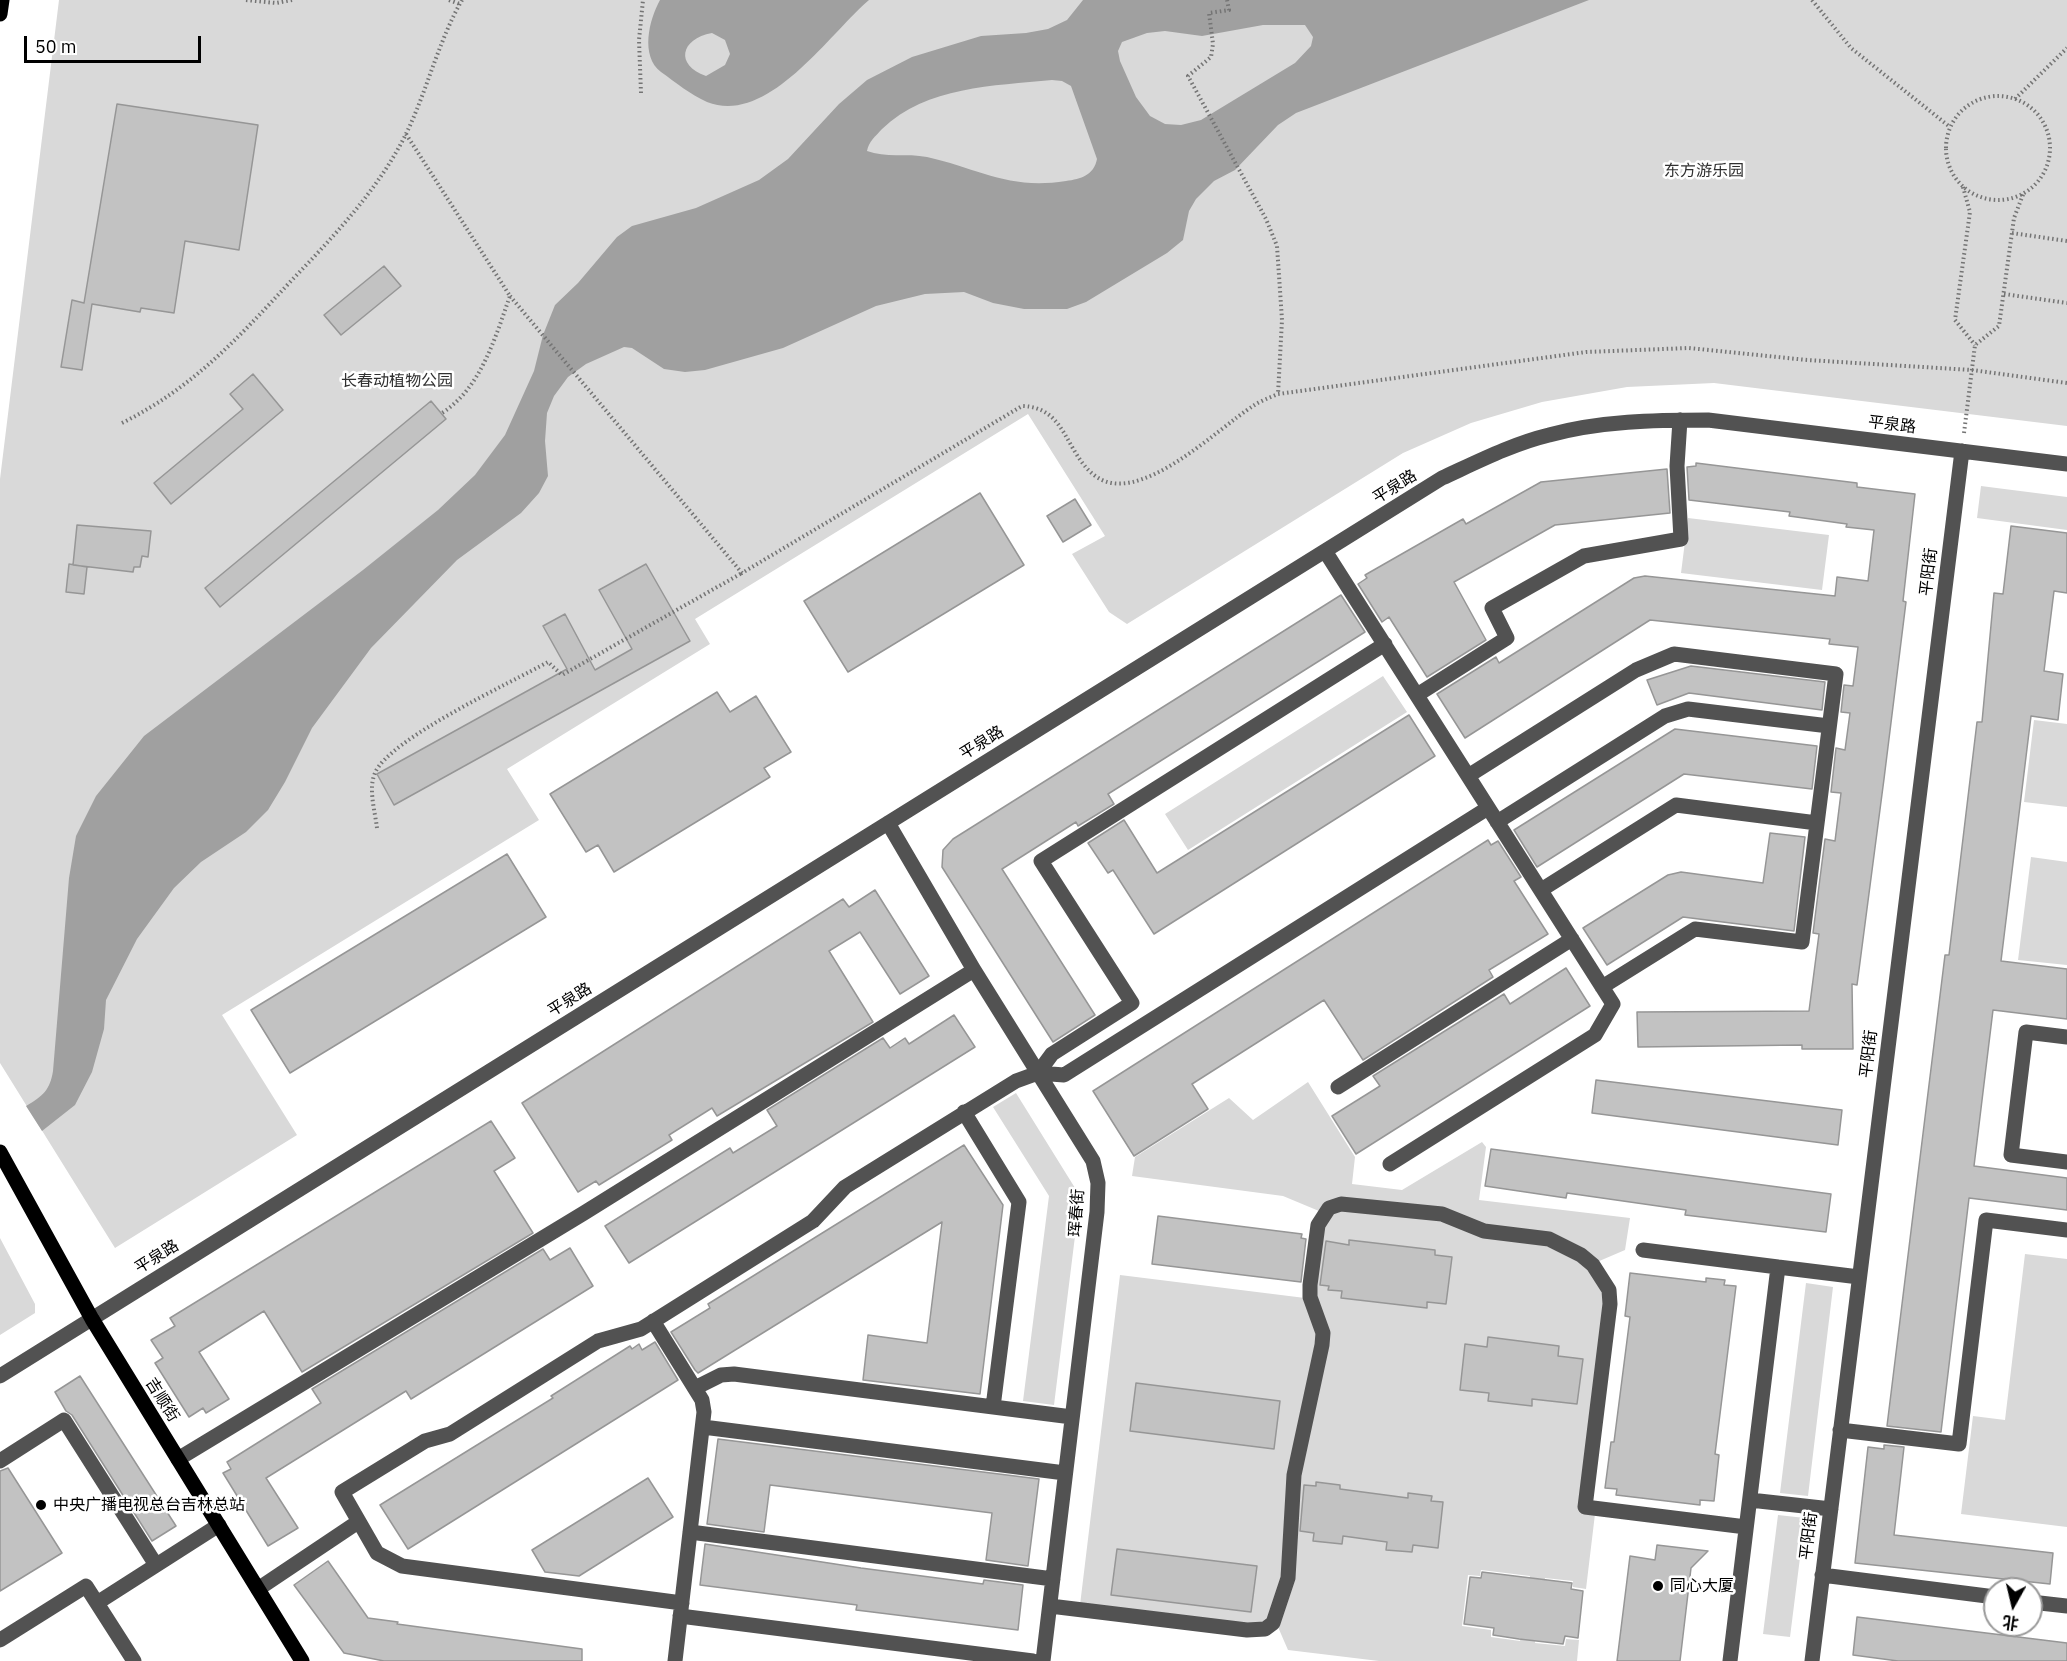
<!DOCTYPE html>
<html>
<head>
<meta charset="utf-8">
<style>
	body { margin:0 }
	#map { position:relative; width:2067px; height:1661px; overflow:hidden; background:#fff; font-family:"IBM Plex Sans","Noto Sans SC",sans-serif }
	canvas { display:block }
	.north { position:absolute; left:1983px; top:1577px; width:60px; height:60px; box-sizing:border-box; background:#fff; border:2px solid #999; border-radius:50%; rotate:188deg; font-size:16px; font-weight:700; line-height:24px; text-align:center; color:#000 }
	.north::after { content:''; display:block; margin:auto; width:21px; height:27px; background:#000; clip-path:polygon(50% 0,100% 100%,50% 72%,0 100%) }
	.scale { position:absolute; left:24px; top:36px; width:177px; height:27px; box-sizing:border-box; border:3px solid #000; border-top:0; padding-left:8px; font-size:18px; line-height:21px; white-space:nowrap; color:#000; -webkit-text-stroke:4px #fff; paint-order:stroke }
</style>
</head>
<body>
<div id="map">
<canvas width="2067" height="1661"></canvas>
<div class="north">北</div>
<div class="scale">50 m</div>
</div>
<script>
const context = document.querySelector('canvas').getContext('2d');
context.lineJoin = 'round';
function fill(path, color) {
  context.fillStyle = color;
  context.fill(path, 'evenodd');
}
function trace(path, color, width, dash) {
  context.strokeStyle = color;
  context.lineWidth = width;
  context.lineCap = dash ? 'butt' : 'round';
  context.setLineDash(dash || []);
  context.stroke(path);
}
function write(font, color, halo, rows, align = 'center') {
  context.font = font + ' "IBM Plex Sans","Noto Sans SC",sans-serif';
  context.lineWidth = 5;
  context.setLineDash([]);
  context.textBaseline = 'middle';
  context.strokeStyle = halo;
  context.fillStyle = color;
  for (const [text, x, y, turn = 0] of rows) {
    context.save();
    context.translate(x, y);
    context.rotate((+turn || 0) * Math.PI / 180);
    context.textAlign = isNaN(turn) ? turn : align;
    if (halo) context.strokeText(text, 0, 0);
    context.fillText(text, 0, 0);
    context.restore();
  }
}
fill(new Path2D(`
	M59,0H2067V426L1714,383L1627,387L1542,402L1471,423L1403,453L1127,624L1109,612L1072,554L1105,536L1028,414L695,619L710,644L507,769L539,820L222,1015L297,1135L115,1248L0,1063V479Z
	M1981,486L2067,497V530L1977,518Z
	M1688,518L1829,535L1822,590L1681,573Z
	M1383,676L1407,712L1188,850L1165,814Z
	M2034,720L2067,724V807L2024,802Z
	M2031,857L2067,862V965L2018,960Z
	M1308,1082L1355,1157L1352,1184L1402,1190L1482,1142L1486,1147L1479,1200L1630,1218L1625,1250L1597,1262L1485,1226L1444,1209L1319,1211L1283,1196L1132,1176L1135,1157L1229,1098L1253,1120Z
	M1016,1093L1080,1196L1054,1405L1023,1401L1049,1196L993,1107Z
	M1342,1209L1441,1220L1547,1244L1578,1260L1598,1280L1605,1304L1579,1511L1595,1514L1586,1589L1573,1587V1581L1545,1578L1544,1583L1529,1582L1530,1576L1481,1570L1480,1576L1468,1575L1462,1626L1491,1630V1637L1520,1641L1522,1633L1536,1635L1535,1643L1565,1646L1566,1639L1579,1640L1577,1661H1379L1288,1650L1278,1627L1299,1476L1328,1346L1316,1296L1323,1226L1328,1217Z
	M0,1238L35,1304V1313L0,1335Z
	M2025,1254L2067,1259V1527L1961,1514L1973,1416L2005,1420Z
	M1120,1275L1305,1298L1318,1334L1283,1577L1269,1620L1247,1626L1080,1605Z
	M1806,1283L1833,1287L1808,1496L1780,1493Z
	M1778,1515L1805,1518L1790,1637L1763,1634Z`), '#d9d9d9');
fill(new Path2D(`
	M660,0H869C828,35 768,126 707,102C691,95 675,82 661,72C640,56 649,20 660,0ZM712,33L725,40L730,54L725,65L706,76C675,65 680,39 712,33Z
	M1083,0H1589L1296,113L1278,125L1235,170L1214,181L1196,199L1189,211L1183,240L1167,253L1086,302L1067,309H1024L993,303L964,292L925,294L876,306L783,348L705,370L685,372L664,369L632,348L624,347L586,364L568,377L554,396L547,413L545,441L548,476L539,493L521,513L457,560L371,648L312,728L285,782L268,810L246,832L201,862L174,888L137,939L106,1000L104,1029L92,1072L75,1105L42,1131L26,1106C43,1096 50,1090 53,1071L69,878L76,836L96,796L144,736L363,570L438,510L475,475L505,435L534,371L543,335L555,305L578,283L617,237L632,226L696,208L759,180L788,159L839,104L867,80L912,57L981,36L1026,33L1048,29L1067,20ZM1263,25H1305L1313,37L1311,46L1295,63L1201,120L1181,125L1165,124L1150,116L1136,97L1120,61L1118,51L1122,42L1147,33L1165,31L1202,36ZM1052,80L1062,81L1071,86L1097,159C1094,175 1081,179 1066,181C1008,190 980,169 927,157C907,153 885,158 867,151C869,141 875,137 882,129C927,86 993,86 1052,80Z`), '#a0a0a0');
const building = new Path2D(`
	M117,104L258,125L239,250L185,241L174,313L141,308L140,312L92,304L82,370L61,367L72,300L84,303Z
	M384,266L401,286L341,335L324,315Z
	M253,374L283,410L171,504L154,483L243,409L230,394Z
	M431,401L446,419L220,607L205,588Z
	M1696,463L1857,483V487L1915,494L1903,601L1906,602L1884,779L1857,985L1852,984L1853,1049H1802V1045L1638,1047L1637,1012L1809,1011L1819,934L1813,933L1825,839L1835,841L1841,793L1831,792L1836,748L1845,750L1850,713L1841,712L1844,685L1853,686L1858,647L1829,644L1830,639L1650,620L1465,738L1437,694L1496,657L1499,663L1634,578L1645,576L1835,596L1837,577L1868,581L1874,530L1846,527L1847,524L1789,516L1790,512L1689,500L1687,467L1696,466Z
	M1667,469L1670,513L1555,525L1454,582L1486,640L1427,677L1389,617L1382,622L1358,584L1367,578L1365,575L1463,519L1466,524L1541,482Z
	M980,493L1024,565L848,672L804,601Z
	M1075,499L1091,525L1063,542L1047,516Z
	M77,525L151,531L148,557L142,556L140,567H134L133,572L73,565Z
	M2011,526L2067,533V593L2054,591L2044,671L2063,674L2058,720L2031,716L2001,961L2067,969V1019L1993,1010L1974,1166L2067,1178V1210L1969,1198L1941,1432L1887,1426L1945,955H1949L1977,722H1982L1994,593L2003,594Z
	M69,564L87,567L84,594L66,592Z
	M646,564L690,641L394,805L377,774L567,669L543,626L565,614L595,670L632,649L599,590Z
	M1341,595L1365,632L1108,794L1114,804L1078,826L1076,822L1002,869L1095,1015L1053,1042L942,867L943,850L953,839Z
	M1691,666L1825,682L1822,710L1689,693L1657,705L1647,680Z
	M717,692L730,712L756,696L791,752L764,768L770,777L614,872L598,845L586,852L550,794Z
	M1409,715L1435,756L1154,934L1113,870L1108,873L1088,843L1124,820L1157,873Z
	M1675,729L1817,746L1812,789L1684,774L1537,867L1514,830Z
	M1770,833L1805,837L1794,931L1683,917L1607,965L1583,928L1668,875L1681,872L1763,883Z
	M1488,840L1491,845L1498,841L1521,877L1514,881L1548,934L1489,970L1493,977L1363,1060L1324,1000L1192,1084L1208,1109L1134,1156L1093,1091Z
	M507,854L546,917L290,1073L251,1010Z
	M875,890L929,976L900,994L860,932L829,951L873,1022L717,1116L712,1108L669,1135L672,1140L599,1185L596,1181L578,1192L522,1103L843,899L849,907Z
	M1566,968L1590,1006L1356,1154L1332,1116L1380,1086L1373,1076L1504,994L1510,1004Z
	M954,1015L975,1047L629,1263L605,1226L730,1148L733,1153L777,1126L767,1110L883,1038L890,1048L905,1038L909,1044Z
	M1596,1080L1842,1110L1838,1145L1592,1113Z
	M491,1121L515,1158L494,1171L533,1233L302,1372L264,1311L199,1352L229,1399L206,1413L203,1408L189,1417L155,1363L163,1358L151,1340L175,1326L170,1318Z
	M964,1145L1003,1205L980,1394L863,1380L868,1335L927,1343L942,1222L698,1373L695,1370L671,1332L710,1308L708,1304Z
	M1491,1149L1831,1194L1826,1232L1685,1215L1686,1210L1567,1193L1566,1198L1485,1186Z
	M1158,1216L1302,1234L1301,1238L1306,1239L1301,1282L1152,1264Z
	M1349,1240L1435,1250V1255L1452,1257L1446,1304L1427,1302V1308L1341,1298L1342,1291L1328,1290L1329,1286L1320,1285L1326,1241L1349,1245Z
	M570,1248L593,1286L411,1399L406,1391L266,1478L298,1528L268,1546L223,1473L231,1469L227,1462L321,1403L312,1389L543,1249L550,1260Z
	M1630,1273L1706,1282V1278L1725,1280L1724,1285L1736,1286L1715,1454L1719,1455L1714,1501L1700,1500V1505L1616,1495L1617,1489L1605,1488L1611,1442H1614L1630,1317L1625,1316Z
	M1488,1337L1559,1346L1558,1356L1583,1359L1577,1404L1532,1399V1406L1488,1401L1489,1393L1460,1390L1465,1344L1487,1347Z
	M655,1342L678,1380L408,1549L380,1505L553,1398L551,1396L630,1346L632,1349L639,1344L642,1350Z
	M80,1376L176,1526L152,1541L72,1415L66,1411L55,1392Z
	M1136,1383L1280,1401L1274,1449L1130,1431Z
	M718,1439L1039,1479L1028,1566L986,1560L992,1513L770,1485L764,1532L707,1524Z
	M1884,1445L1904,1447L1894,1535L2053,1553L2050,1584L1855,1563L1868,1447L1884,1449Z
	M8,1468L62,1553L0,1591V1471Z
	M648,1478L673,1517L579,1576L545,1572L532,1550Z
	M1316,1482L1340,1485V1489L1408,1498V1493L1432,1496L1431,1501L1443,1502L1438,1548L1413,1545L1412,1552L1386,1550L1387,1542L1343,1536L1342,1544L1313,1541L1314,1533L1300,1531L1304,1485L1316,1486Z
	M705,1544L861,1568L983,1584L984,1580L1023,1585L1018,1630L856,1610L857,1605L700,1585Z
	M1657,1545L1708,1551L1691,1568L1680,1661H1617L1630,1556L1655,1560Z
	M1117,1549L1257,1566L1251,1612L1111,1595Z
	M328,1561L368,1618L398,1622L397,1624L582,1649V1661H384L344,1653L294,1585Z
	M1482,1572L1572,1583L1571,1589L1583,1591L1578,1638L1565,1636L1563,1644L1519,1639L1493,1635L1494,1628L1464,1624L1470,1577L1481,1578Z
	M1857,1617L2067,1643V1661H1898L1853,1655Z`);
fill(building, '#c2c2c2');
trace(building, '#969696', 1.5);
trace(new Path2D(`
	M246,0L276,3L292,0
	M449,0L460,4
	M1227,0L1229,10L1209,13L1213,44L1211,57L1188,76L1266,219L1277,246L1282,320L1278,394
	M1812,0L1851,48L1950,127
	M641,93L639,40L643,0
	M1946 148a52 52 0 1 1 104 0a52 52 0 1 1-104 0Z
	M2015,99L2067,48
	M406,134L510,296C495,338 481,388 442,413
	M1963,187L1970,212L1955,320L1975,345
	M2012,233L2067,241
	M2004,294L2067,303
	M510,296L742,573L1022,406C1066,407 1065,452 1094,475C1137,510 1218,428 1253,406C1260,401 1269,398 1278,394L1586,352L1689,348L1807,360L1972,370L2067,383
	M122,423C194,387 237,339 291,281C334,236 378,190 406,134C427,91 438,42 462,0
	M1964,433L1975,345L1999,326L2014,218L2024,192
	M377,828C375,811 368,789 375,773C389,739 512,682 548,662L562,675L742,573`), '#747474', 4, [1.5, 3]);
trace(new Path2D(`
	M1325,551L1613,1004L1595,1035L1390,1164
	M1417,695L1507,638L1492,608L1584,556L1681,539L1677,466L1680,420
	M1468,776L1636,670L1674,654L1836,674L1802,942L1695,929L1602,987
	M1497,822L1665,716L1688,709L1829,726
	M888,823L974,970L1093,1161L1098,1183L1097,1212L1043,1661
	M1541,890L1676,805L1817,823
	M2067,1037L2026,1032L2011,1155L2067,1162
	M1038,1073L1052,1054L1132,1003L1041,861L1385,644
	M1338,1087L1572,939
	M964,1112L1019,1202L993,1407
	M1643,1250L1778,1267
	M653,1321L702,1400L704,1412L675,1661
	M0,1376L1442,478C1477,462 1512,444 1549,435C1600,421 1655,420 1708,420L2067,464
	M695,1388L721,1375L734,1374L1072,1417
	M703,1427L1065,1473
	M1840,1430L1959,1444L1986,1220L2067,1230
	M178,1459L584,1213L974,970
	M0,1461L64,1420L156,1565
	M1750,1500L1831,1509
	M690,1532L1053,1579
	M1822,1575L1995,1597
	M258,1589L358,1522
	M2031,1602L2067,1606
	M97,1603L219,1525
	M682,1603L402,1566L377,1553L342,1492L425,1441L450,1434L598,1341L641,1329L813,1221L845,1187L1016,1081L1038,1073L1064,1075L1488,808
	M1050,1606L1247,1630L1265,1629L1273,1623L1288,1578L1294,1475L1322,1345L1323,1333L1310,1297V1285L1318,1225L1329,1208L1341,1204L1442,1214L1484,1231L1549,1239L1581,1255L1593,1265L1609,1290L1610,1304L1585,1507L1746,1527
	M680,1616L1033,1661
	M0,1640L86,1586L134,1661
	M1730,1661L1778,1267L1859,1277
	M1812,1661L1962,451`), '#525252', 15);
trace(new Path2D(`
	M0,14L2,0
	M0,1152L92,1319L302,1661`), '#000', 15);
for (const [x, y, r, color] of [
	[41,1505,6,"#000"],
	[1658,1586,6,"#000"]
]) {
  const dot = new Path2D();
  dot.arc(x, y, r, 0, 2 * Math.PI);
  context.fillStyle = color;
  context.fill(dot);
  trace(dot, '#fff', 2);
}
write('16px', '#303030', '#fff', [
	["东方游乐园",1704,171],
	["长春动植物公园",397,381]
]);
write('16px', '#000', '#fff', [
	["平泉路",1892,425,7],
	["平泉路",1395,487,-32],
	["平阳街",1929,572,-83],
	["平泉路",982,743,-32],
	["平泉路",570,1000,-32],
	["平阳街",1869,1054,-83],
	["珲春街",1077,1213,-86],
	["平泉路",157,1257,-32],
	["吉顺街",162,1400,58],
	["平阳街",1809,1536,-83]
]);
write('16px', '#000', '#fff', [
	["中央广播电视总台吉林总站",53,1505],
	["同心大厦",1670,1586]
], 'left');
</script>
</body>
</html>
